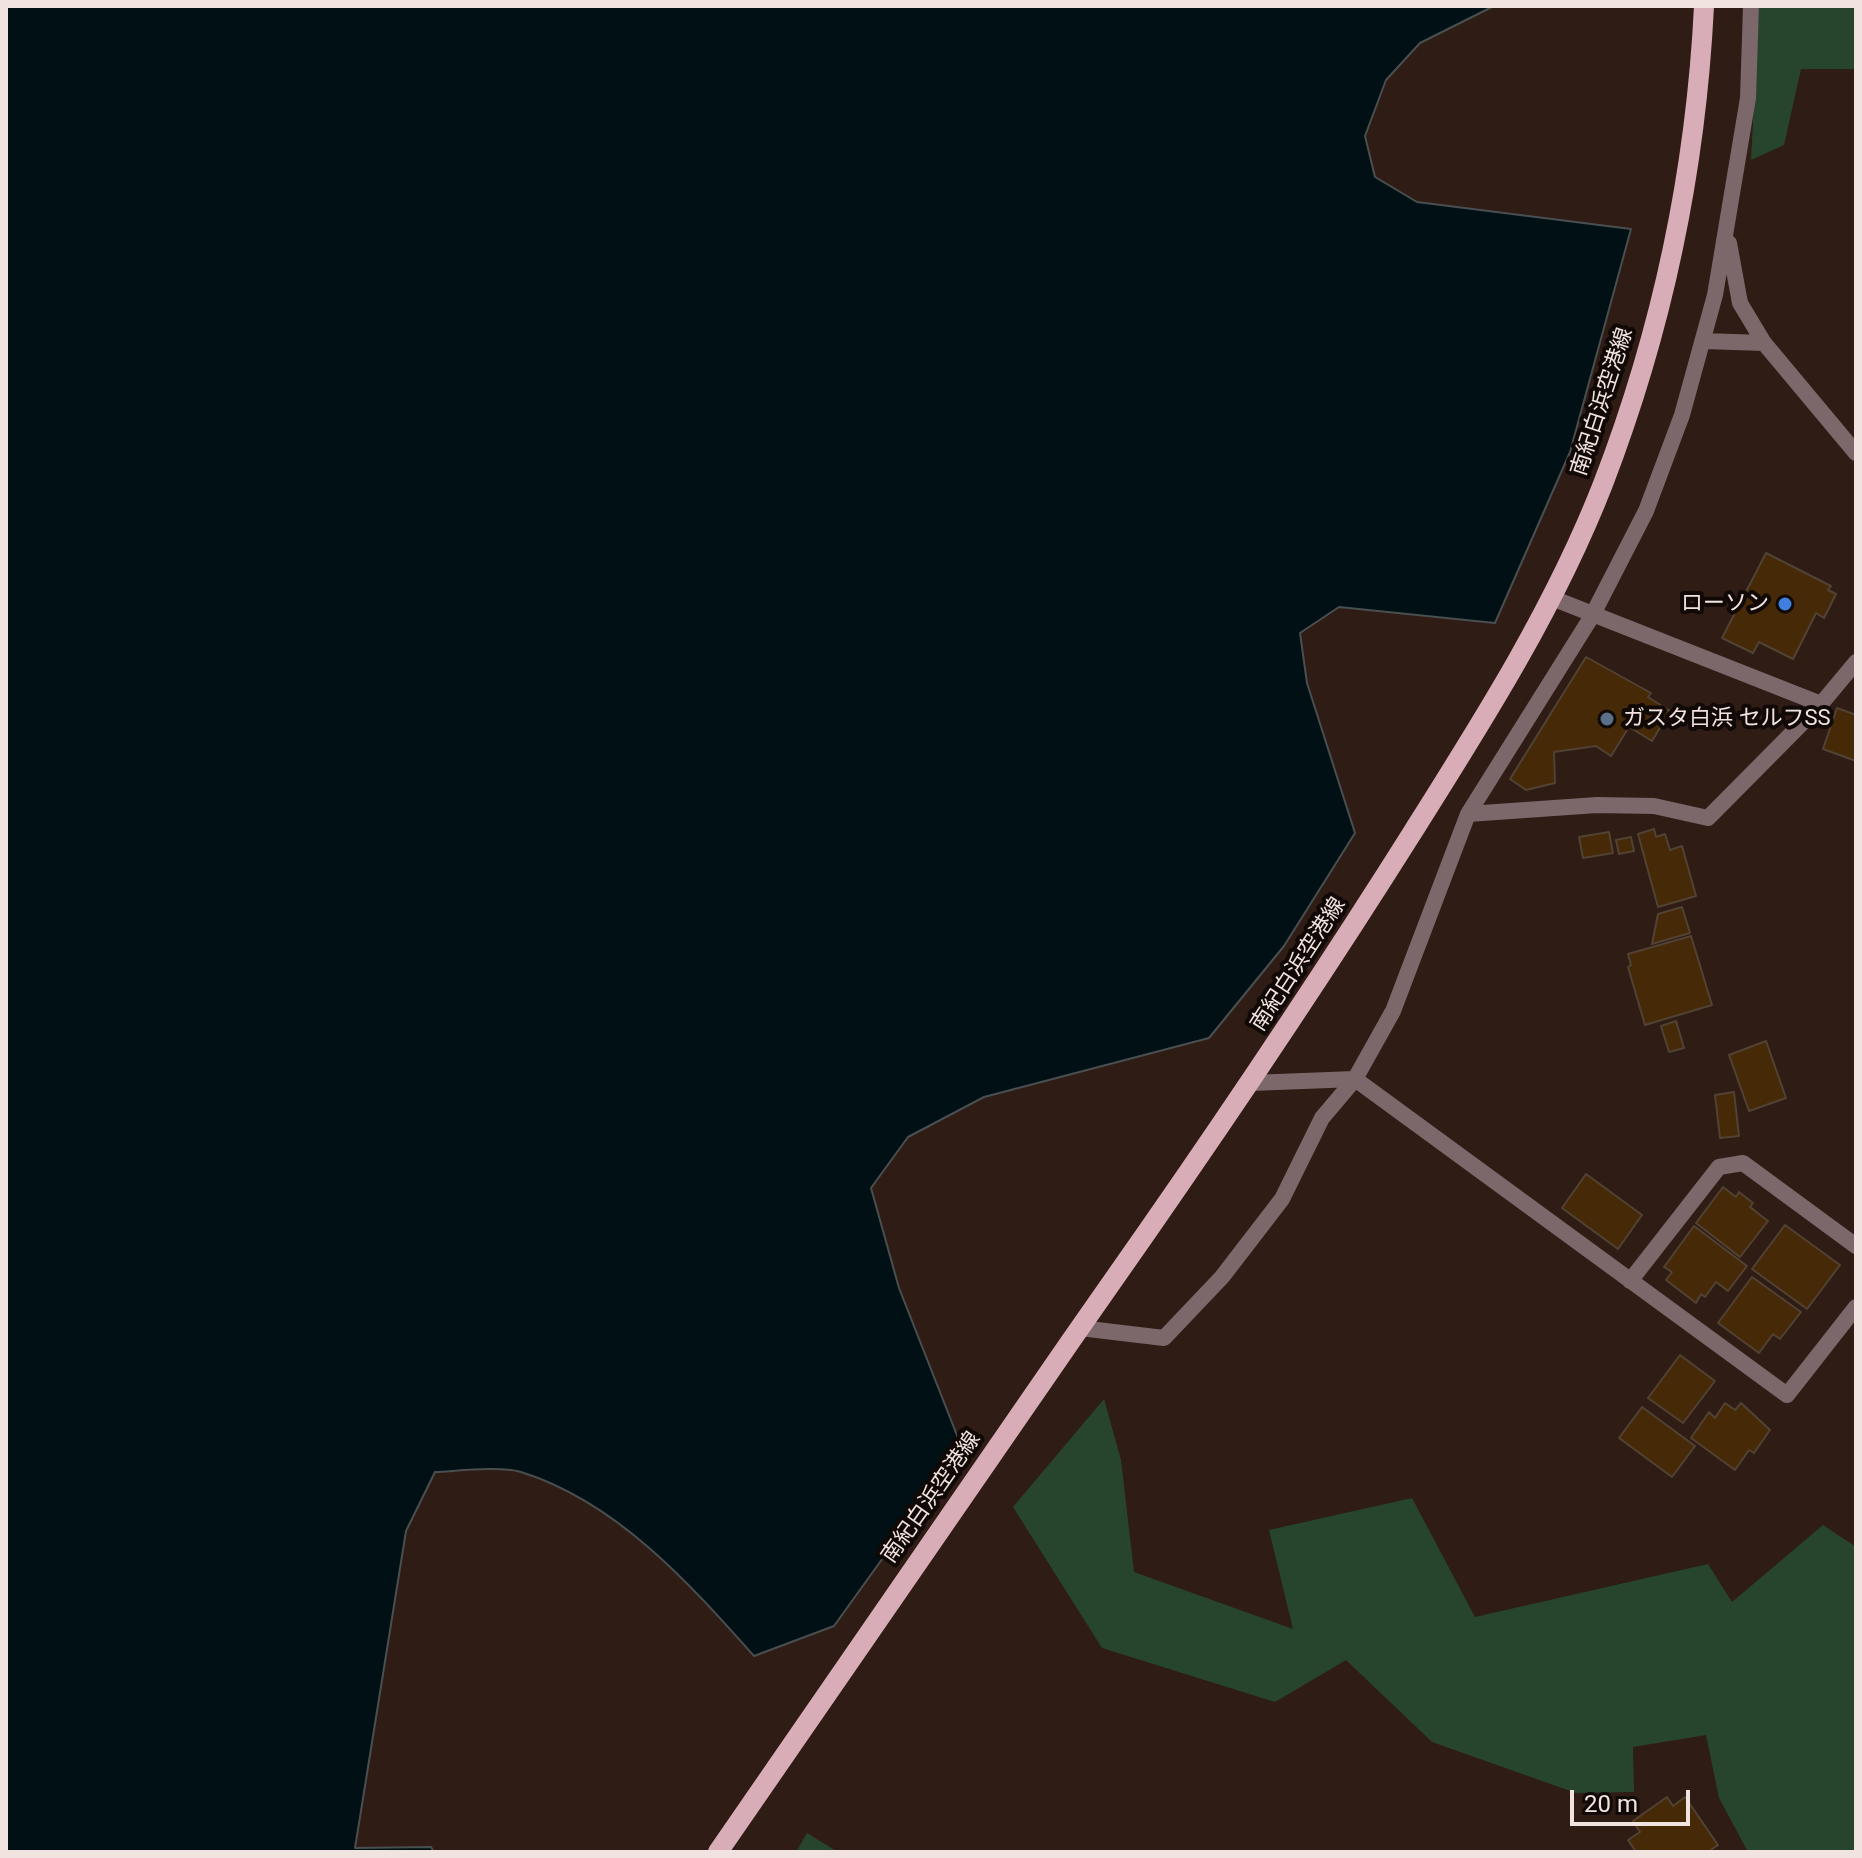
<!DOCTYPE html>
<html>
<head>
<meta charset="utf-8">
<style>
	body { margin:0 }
	#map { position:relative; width:1862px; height:1858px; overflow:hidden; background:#2f1c15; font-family:Roboto,sans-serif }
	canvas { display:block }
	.frame { position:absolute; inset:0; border:8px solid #f1e3df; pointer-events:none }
	.scale { position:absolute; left:1570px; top:1790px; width:120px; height:36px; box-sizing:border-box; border:4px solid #f1e3df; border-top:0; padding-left:10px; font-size:24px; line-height:28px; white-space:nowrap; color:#f1e3df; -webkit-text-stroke:6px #110906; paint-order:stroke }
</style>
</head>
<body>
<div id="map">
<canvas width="1862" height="1858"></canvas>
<div class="frame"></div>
<div class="scale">20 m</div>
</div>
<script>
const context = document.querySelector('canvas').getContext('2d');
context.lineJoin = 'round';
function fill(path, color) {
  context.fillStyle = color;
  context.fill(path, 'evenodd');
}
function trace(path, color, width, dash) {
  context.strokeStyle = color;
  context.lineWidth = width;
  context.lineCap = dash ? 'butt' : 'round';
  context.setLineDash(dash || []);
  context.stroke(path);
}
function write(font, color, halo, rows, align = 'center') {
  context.font = font + ' Roboto,"Noto Sans JP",sans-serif';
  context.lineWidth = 8;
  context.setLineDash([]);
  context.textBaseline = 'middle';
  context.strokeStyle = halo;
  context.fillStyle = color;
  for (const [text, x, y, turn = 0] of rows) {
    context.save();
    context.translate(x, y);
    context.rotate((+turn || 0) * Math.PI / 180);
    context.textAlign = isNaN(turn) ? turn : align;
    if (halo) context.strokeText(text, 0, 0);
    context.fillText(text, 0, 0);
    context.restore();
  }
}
fill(new Path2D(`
	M1856,6V69H1801L1784,145L1751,160L1759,7Z
	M1104,1399L1121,1460L1134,1572L1293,1629L1269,1530L1412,1498L1475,1617L1708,1564L1732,1602L1823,1525L1856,1547V1852H1748L1719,1798L1706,1735L1633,1747L1634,1792L1576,1793L1432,1742L1346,1660L1275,1702L1102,1648L1013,1507Z
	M807,1833L838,1852H796Z`), '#27452d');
const water = new Path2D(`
	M6,6H1494L1420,43L1386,80L1365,136L1375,177L1417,202L1631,229L1570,452L1495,623L1339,607L1300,633L1307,683L1355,833L1284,946L1209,1038L984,1097L908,1137L871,1188L899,1288L962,1448L834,1626L754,1656C689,1583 617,1502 521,1472C500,1466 458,1471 435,1472L406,1531L355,1848L431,1847L434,1852H6Z`);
fill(water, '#011014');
trace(water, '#494f51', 2);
const building = new Path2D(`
	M1766,553L1831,586L1828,590L1836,594L1824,618L1816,613L1793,659L1759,642L1753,653L1722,638Z
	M1586,657L1651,693L1648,697L1670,711L1652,741L1629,727L1611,756L1596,746L1554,752L1555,783L1526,790L1510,779Z
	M1837,708L1856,715V761L1823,749Z
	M1654,829L1656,837L1665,834L1670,850L1682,846L1696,896L1658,907L1638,834Z
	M1609,832L1613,853L1583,858L1579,837Z
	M1631,837L1634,851L1619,854L1616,840Z
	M1682,907L1690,933L1652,944L1658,914Z
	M1691,936L1712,1005L1645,1025L1628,967L1631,965L1628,954Z
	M1676,1021L1684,1048L1669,1052L1661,1026Z
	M1766,1041L1786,1098L1749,1111L1729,1055Z
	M1734,1092L1739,1136L1720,1138L1715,1095Z
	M1586,1174L1642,1215L1618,1249L1562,1208Z
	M1723,1187L1736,1197L1739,1192L1753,1203L1750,1207L1768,1221L1740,1257L1696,1223Z
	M1785,1225L1840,1265L1807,1309L1752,1269Z
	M1694,1226L1747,1266L1728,1291L1716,1282L1705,1297L1701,1294L1696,1303L1666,1280L1672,1272L1664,1267Z
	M1752,1277L1801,1312L1780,1339L1773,1334L1759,1353L1718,1323Z
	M1680,1355L1715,1381L1683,1423L1648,1398Z
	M1725,1403L1735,1410L1741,1403L1770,1430L1754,1453L1749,1450L1735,1470L1691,1438L1709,1412L1715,1418Z
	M1642,1407L1695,1446L1672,1477L1619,1438Z
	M1667,1797L1673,1806L1685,1797L1718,1845L1708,1852H1636L1628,1840L1640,1832L1633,1821Z`);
fill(building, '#462907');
trace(building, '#514233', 2);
trace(new Path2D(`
	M1729,243L1740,303L1764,343L1856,453
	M1703,341L1764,343
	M1552,598L1821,704L1856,662
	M1468,814L1597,805L1654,806L1708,818L1821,704
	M1251,1083L1355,1079L1787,1395L1856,1307
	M1630,1281L1719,1167L1743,1163L1856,1246
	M1080,1328L1164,1338L1222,1277L1282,1199L1322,1118L1355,1079L1393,1011L1468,814L1592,616L1646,511L1682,415L1715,295L1748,98L1751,6`), '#7c676b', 16);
trace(new Path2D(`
	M718,1852C860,1644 1004,1436 1149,1229C1240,1098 1329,965 1414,830C1484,719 1555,607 1603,484C1662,331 1696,169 1704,6`), '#d9adb7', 20);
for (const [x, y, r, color] of [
	[1785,604,8,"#3f7fe0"],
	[1607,719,8,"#5c6f8a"]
]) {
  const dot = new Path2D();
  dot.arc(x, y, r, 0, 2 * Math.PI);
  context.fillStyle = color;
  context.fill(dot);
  trace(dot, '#110906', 3);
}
write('22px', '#f1e3df', '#110906', [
	["南紀白浜空港線",1603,402,-72],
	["南紀白浜空港線",1299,965,-57],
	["南紀白浜空港線",932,1498,-55]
]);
write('22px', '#f1e3df', '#110906', [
	["ローソン",1769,604],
	["ガスタ白浜 セルフSS",1623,719,"left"]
], 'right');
</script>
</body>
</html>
